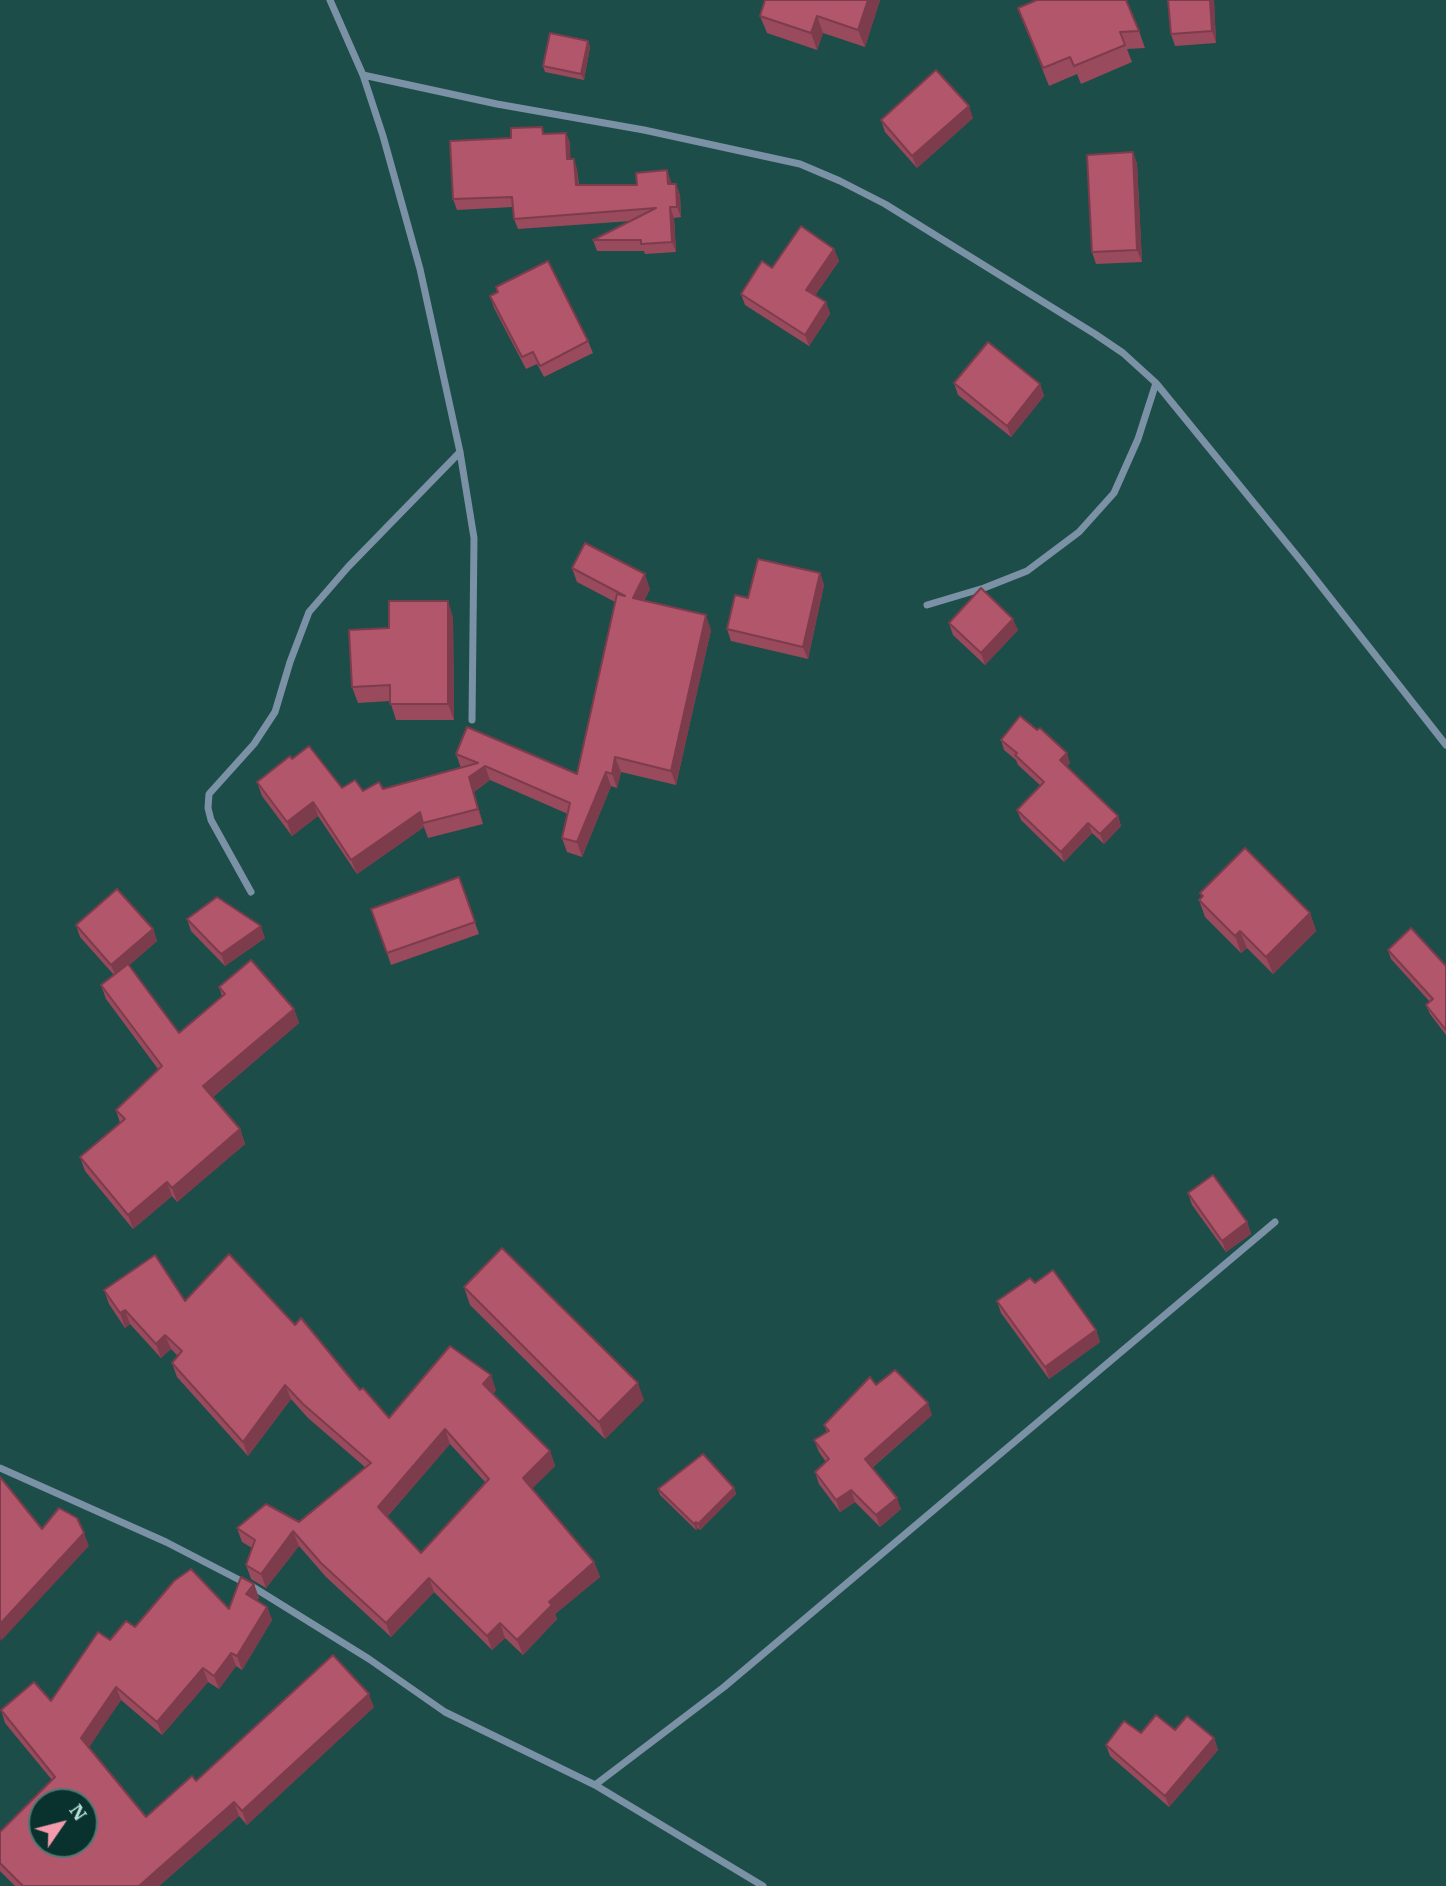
<!DOCTYPE html>
<html>
<head>
<meta charset="utf-8">
<style>
	body { margin:0 }
	#map { position:relative; width:1446px; height:1886px; overflow:hidden; background:#1c4d48; font-family:"IBM Plex Serif",serif }
	canvas { display:block }
	.north { position:absolute; left:28px; top:1788px; width:70px; height:70px; box-sizing:border-box; background:#09312d; border:2px solid #4e7772; border-radius:50%; rotate:55deg; font-size:19px; font-weight:700; line-height:28px; text-align:center; color:#b6dfda }
	.north::after { content:''; display:block; margin:auto; width:24px; height:32px; background:#f39aac; clip-path:polygon(50% 0,100% 100%,50% 72%,0 100%) }
</style>
</head>
<body>
<div id="map">
<canvas width="1446" height="1886"></canvas>
<div class="north">N</div>
</div>
<script>
const context = document.querySelector('canvas').getContext('2d');
context.lineJoin = 'round';
function trace(path, color, width, dash) {
  context.strokeStyle = color;
  context.lineWidth = width;
  context.lineCap = dash ? 'butt' : 'round';
  context.setLineDash(dash || []);
  context.stroke(path);
}
function fill(path, color) {
  context.fillStyle = color;
  context.fill(path, 'evenodd');
}
trace(new Path2D(`
	M330,0L363,75L383,136L420,269L460,452L474,538L472,720
	M363,75L497,104L644,130L800,164L840,181L885,204L1095,334L1123,353L1156,383L1302,562L1446,745
	M927,605L984,588L1027,571L1079,532L1114,493L1138,439L1156,383
	M251,892L211,820L208,808L209,794L254,744L275,712L290,662L309,612L348,567L460,452
	M0,1468L166,1542L253,1587L369,1659L445,1712L595,1785L763,1886
	M595,1785L724,1687L1275,1222`), '#7b91a5', 7);
fill(new Path2D(`
	M765,0H880L865,47L823,33L817,50L767,33L760,16Z
	M1214,0L1216,43L1175,46L1171,34Z
	M1018,8L1139,31L1145,48L1127,49L1132,62L1081,84L1077,74L1049,86Z
	M588,41L590,47L584,80L545,72L543,66Z
	M973,118L917,168L885,132L881,120Z
	M566,133L570,143V159L577,169L579,185H637L671,181V184H676L680,195L681,217L674,218L676,252L645,254L644,251H597L593,240L631,221L518,229L514,219L513,207L457,210L453,199L511,138L545,134Z
	M1133,152L1137,164L1142,262L1096,264L1092,252Z
	M834,249L839,261L815,295L826,302L830,314L809,346L745,305L741,294L772,268Z
	M496,287L588,341L593,353L544,377L537,364L526,369L494,308L490,296L497,292Z
	M954,383L1040,384L1044,396L1011,437L958,395Z
	M572,568L650,589L644,601L711,630L676,785L621,772L617,788L611,786L582,857L567,852L562,838L568,814L490,780L474,792L483,824L428,838L424,827L357,874L318,816L292,836L262,796L257,782L292,759L342,788L363,791L383,789L461,768L456,754L577,774L615,602L577,582Z
	M820,573L824,585L808,659L731,641L727,629L748,598Z
	M453,617L454,720H396L390,701L358,703L352,687L389,628Z
	M949,623L1018,630L985,665L953,635Z
	M1001,740L1070,763L1067,766L1118,816L1121,826L1104,844L1092,833L1064,862L1021,820L1017,810L1041,786L1018,765L1016,760L1004,750Z
	M459,877L479,934L391,965L387,953Z
	M1200,893L1310,913L1316,931L1273,974L1247,948L1241,953L1205,917L1199,900L1202,897Z
	M187,919L265,938L225,966L191,931Z
	M76,925L153,929L157,941L129,965L179,1033L222,996L219,987L294,1009L299,1023L213,1097L240,1129L245,1144L177,1202L172,1196L133,1229L85,1171L80,1157L120,1123L116,1110L158,1069L106,999L101,985L114,975L80,937Z
	M1388,950L1446,966V1035L1430,1014L1426,1005L1430,1002L1391,959Z
	M1188,1193L1247,1222L1251,1234L1226,1252L1192,1205Z
	M464,1287L644,1400L605,1439L470,1305Z
	M104,1290L185,1301L295,1325L389,1418L496,1390L493,1394L550,1451L555,1466L532,1488L594,1562L600,1577L555,1614L557,1619L523,1655L505,1638L492,1650L434,1592L391,1637L326,1577L299,1546L266,1588L251,1579L246,1565L252,1548L242,1542L237,1528L299,1522L366,1468L308,1418L291,1399L248,1456L177,1377L172,1363L178,1356L171,1349L161,1358L130,1324L125,1328L109,1304ZM450,1444L486,1483L421,1553L387,1517Z
	M997,1301L1096,1330L1100,1342L1049,1379L1001,1313Z
	M876,1385L932,1415L872,1468L901,1509L880,1527L855,1502L840,1512L819,1484L815,1472L826,1462L819,1452L814,1440L827,1432L824,1425Z
	M734,1488L736,1494L700,1530L698,1528L696,1530L660,1495L658,1489Z
	M254,1584L259,1598L257,1600L267,1607L272,1620L242,1670L236,1666L219,1689L208,1682L162,1735L121,1700L88,1747L146,1817L196,1781L374,1707L247,1825L239,1816L159,1886H15L0,1871V1832L52,1780L5,1723L1,1710L51,1701L110,1640L135,1627L229,1609Z
	M1175,1730L1214,1738L1218,1750L1169,1807L1110,1756L1106,1745L1141,1733Z`), '#994a5d');
fill(new Path2D(`
	M868,0H880L865,47L858,30Z
	M1210,0H1214L1216,43L1212,31Z
	M817,16L823,33L817,50L811,33Z
	M588,41L590,47L584,80L581,74Z
	M969,106L973,118L917,168L912,156Z
	M566,133L570,143L571,170L567,159Z
	M1133,152L1137,164L1142,262L1137,250Z
	M574,159L577,169L579,196L576,185Z
	M667,170L671,181L672,195L668,184Z
	M676,184L680,195L681,217L677,207Z
	M670,207L674,218L676,252L672,242Z
	M834,249L839,261L811,302L806,290Z
	M826,302L830,314L809,346L805,335Z
	M1040,384L1044,396L1011,437L1007,426Z
	M820,573L824,585L808,659L803,647Z
	M645,574L650,589L638,612L633,598Z
	M448,601L453,617L454,720L448,704Z
	M706,615L711,630L676,785L671,771Z
	M1013,619L1018,630L985,665L981,653Z
	M1067,753L1070,763L1064,770L1060,760Z
	M615,757L621,772L617,788L612,774Z
	M485,766L490,780L474,792L483,824L478,809L469,777Z
	M606,772L611,786L582,857L577,842Z
	M313,802L318,816L292,836L287,822Z
	M420,812L424,827L357,874L351,860Z
	M1118,816L1121,826L1104,844L1100,834Z
	M1088,823L1092,833L1064,862L1061,852Z
	M1310,913L1316,931L1273,974L1266,957Z
	M261,926L265,938L225,966L221,954Z
	M153,929L157,941L116,977L111,965Z
	M1240,931L1247,948L1241,953L1235,936Z
	M294,1009L299,1023L209,1100L203,1086Z
	M240,1129L245,1144L177,1202L172,1188Z
	M167,1182L172,1196L133,1229L128,1215Z
	M1247,1222L1251,1234L1226,1252L1222,1241Z
	M125,1310L130,1324L125,1328L120,1313Z
	M1096,1330L1100,1342L1049,1379L1045,1367Z
	M165,1335L171,1349L161,1358L156,1344Z
	M491,1375L496,1390L488,1399L483,1384Z
	M638,1383L644,1400L605,1439L599,1422Z
	M285,1385L291,1399L248,1456L243,1442Z
	M928,1403L932,1415L869,1470L865,1459Z
	M445,1429L450,1444L383,1521L378,1507Z
	M550,1451L555,1466L529,1492L523,1478Z
	M734,1488L736,1494L700,1530L698,1524Z
	M851,1490L855,1502L840,1512L836,1500Z
	M897,1498L901,1509L880,1527L876,1515Z
	M696,1522L698,1528L696,1530L694,1524Z
	M293,1531L299,1546L266,1588L261,1574Z
	M84,1533L89,1546L1,1641L0,1637V1624Z
	M594,1562L600,1577L555,1614L557,1619L523,1655L517,1640L549,1602Z
	M429,1578L434,1592L391,1637L386,1623Z
	M254,1584L259,1598L251,1608L246,1594Z
	M267,1607L272,1620L242,1670L237,1656Z
	M500,1623L505,1638L492,1650L487,1636Z
	M231,1653L236,1666L219,1689L214,1676Z
	M203,1668L208,1682L162,1735L157,1722Z
	M116,1687L121,1700L86,1752L81,1738Z
	M369,1694L374,1707L247,1825L242,1811Z
	M1214,1738L1218,1750L1169,1807L1165,1796Z
	M234,1802L239,1816L159,1886H139Z`), '#7d3c4c');
const building = new Path2D(`
	M765,0H868L858,30L817,16L811,33L760,16Z
	M1037,0H1126L1139,31L1120,32L1125,45L1074,66L1070,57L1043,68L1018,8Z
	M1168,0H1210L1212,31L1171,34Z
	M550,33L588,41L581,74L543,66Z
	M936,70L969,106L912,156L881,120Z
	M542,127L543,134L566,133L567,159H574L576,185H637L636,173L667,170L668,184H676L677,207H670L672,242L641,244V240H593L656,208L514,219L512,197L453,199L450,141L511,138V128Z
	M1133,152L1137,250L1092,252L1087,155Z
	M801,226L834,249L806,290L826,302L805,335L741,294L762,261L772,268Z
	M548,261L588,341L540,366L533,352L522,357L490,296L498,292L496,287Z
	M988,342L1040,384L1007,426L954,383Z
	M585,543L645,574L633,598L706,615L671,771L615,757L612,774L606,772L577,842L562,838L570,803L485,766L469,777L478,809L423,823L420,812L351,860L313,802L287,822L257,782L290,756L292,759L309,746L342,788L355,780L363,791L379,782L383,789L478,763L456,754L467,727L577,774L617,594L625,596L572,568Z
	M758,559L820,573L803,647L727,629L735,595L748,598Z
	M981,588L1013,619L981,653L949,623Z
	M389,601H448V704H390V685L352,687L349,630L389,628Z
	M1020,716L1037,730L1040,728L1067,753L1060,760L1118,816L1100,834L1088,823L1061,852L1017,810L1044,782L1015,755L1017,753L1001,740Z
	M1245,848L1310,913L1266,957L1240,931L1235,936L1199,900L1203,896L1200,893Z
	M459,877L475,922L387,953L371,909Z
	M117,889L153,929L111,965L76,925Z
	M217,897L261,926L221,954L187,919Z
	M1411,928L1446,966V1030L1426,1005L1433,999L1388,950Z
	M251,960L294,1009L203,1086L240,1129L172,1188L167,1182L128,1215L80,1157L125,1119L116,1110L162,1066L101,985L128,964L179,1033L225,994L219,987Z
	M1213,1175L1247,1222L1222,1241L1188,1193Z
	M502,1248L638,1383L599,1422L464,1287Z
	M229,1254L295,1325L301,1318L360,1390L363,1388L389,1418L450,1346L491,1375L483,1384L550,1451L523,1478L594,1562L549,1602L552,1605L517,1640L500,1623L487,1636L429,1578L386,1623L321,1563L293,1531L261,1574L246,1565L255,1540L237,1528L266,1504L299,1522L371,1463L303,1404L285,1385L243,1442L172,1363L182,1351L165,1335L156,1344L125,1310L120,1313L104,1290L155,1255L185,1301ZM445,1429L489,1479L421,1553L378,1507Z
	M1053,1270L1096,1330L1045,1367L997,1301L1030,1278L1035,1283Z
	M895,1370L928,1403L865,1459L897,1498L876,1515L851,1490L836,1500L815,1472L829,1459L814,1440L829,1431L824,1425L870,1377L876,1385Z
	M703,1454L734,1488L698,1524L696,1522L694,1524L658,1489Z
	M0,1477L42,1529L59,1508L77,1518L84,1533L0,1624Z
	M191,1569L229,1609L241,1577L254,1584L246,1594L267,1607L237,1656L231,1653L214,1676L203,1668L157,1722L116,1687L81,1738L146,1817L192,1776L196,1781L333,1655L369,1694L242,1811L234,1802L139,1886H23L0,1863V1832L55,1777L1,1710L34,1682L51,1701L98,1632L110,1640L126,1621L135,1627L174,1581ZM42,1802H84V1844H42Z
	M1156,1715L1175,1730L1187,1716L1214,1738L1165,1796L1106,1745L1124,1721L1141,1733Z`);
fill(building, '#b2566c');
trace(building, '#7d3c4c', 2);
</script>
</body>
</html>
